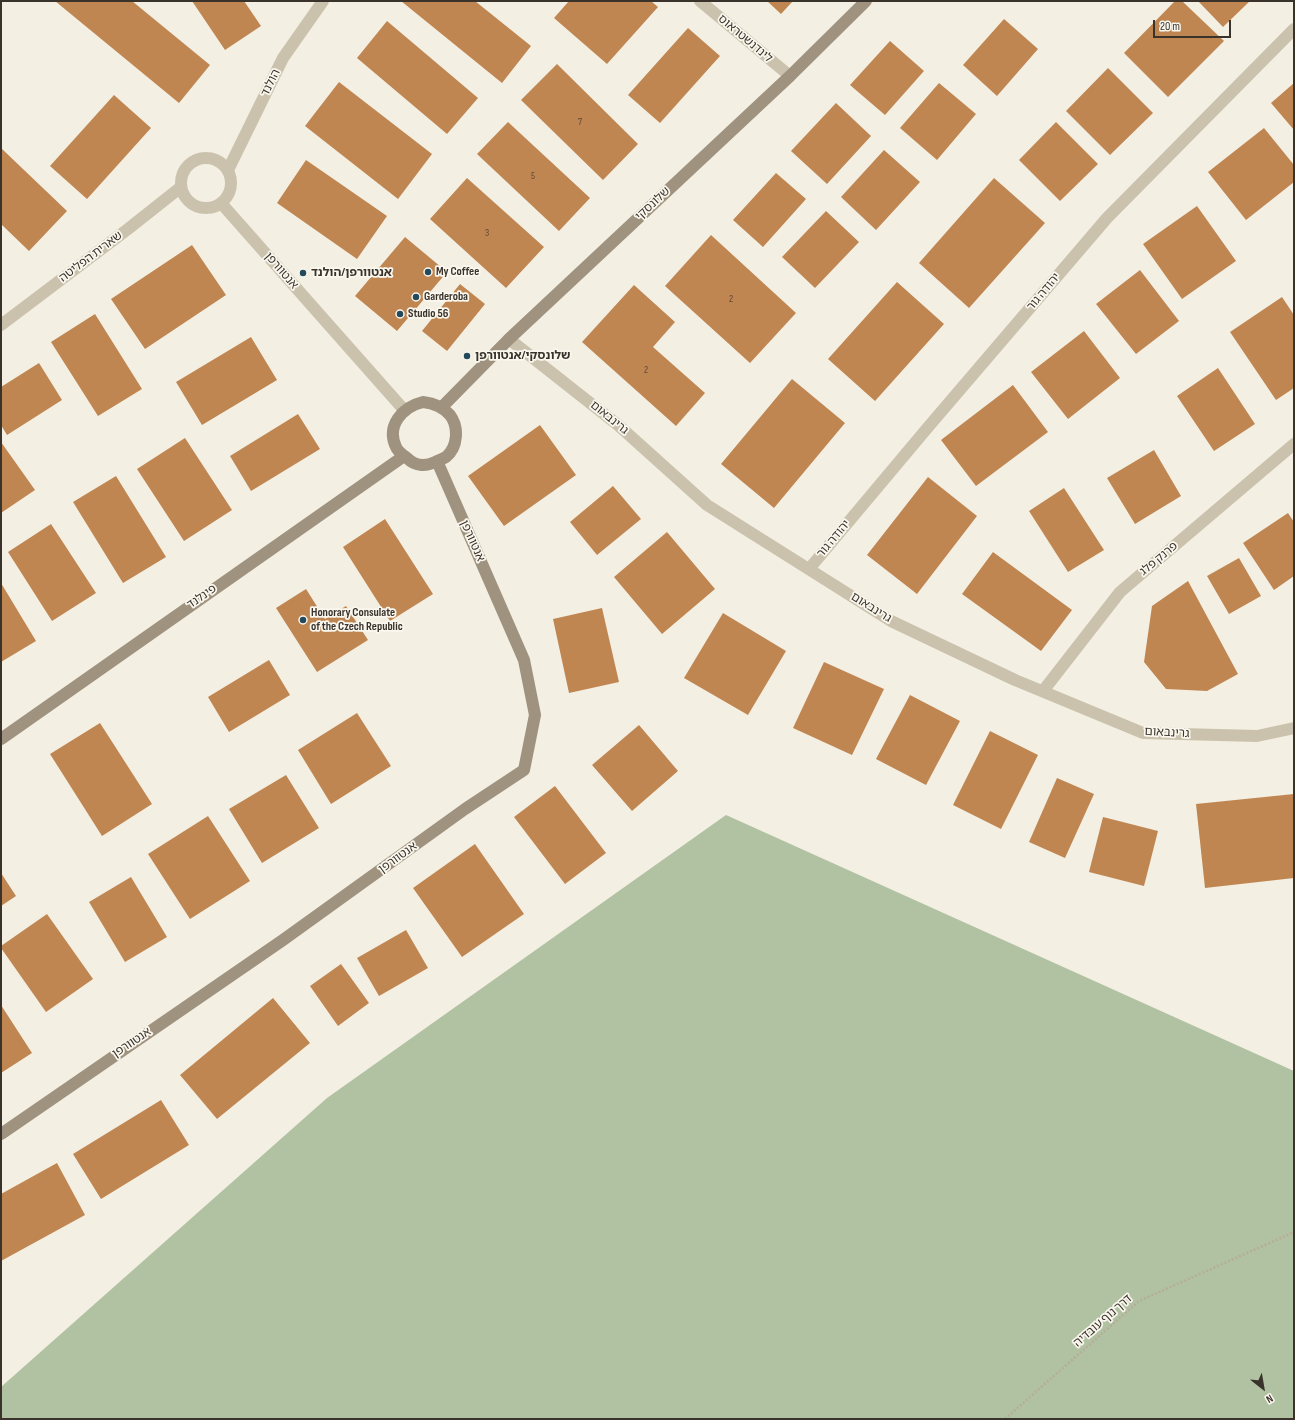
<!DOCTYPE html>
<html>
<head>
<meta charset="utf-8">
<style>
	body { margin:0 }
	#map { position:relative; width:1295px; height:1420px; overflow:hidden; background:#f3efe2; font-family:"Sofia Sans Condensed",sans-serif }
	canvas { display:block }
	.frame { position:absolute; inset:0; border:2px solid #3a332c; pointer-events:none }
	.north { position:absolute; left:1243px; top:1368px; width:40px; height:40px; -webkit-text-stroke:3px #faf7ee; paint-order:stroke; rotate:149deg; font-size:11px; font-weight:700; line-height:16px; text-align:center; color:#3a332c }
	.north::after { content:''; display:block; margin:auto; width:14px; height:18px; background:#3a332c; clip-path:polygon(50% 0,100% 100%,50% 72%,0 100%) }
	.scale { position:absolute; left:1153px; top:20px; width:78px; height:18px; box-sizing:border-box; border:2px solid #3a332c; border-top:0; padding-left:5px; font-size:12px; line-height:14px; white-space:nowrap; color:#3a332c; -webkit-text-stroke:3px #faf7ee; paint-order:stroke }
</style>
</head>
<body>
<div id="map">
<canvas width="1295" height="1420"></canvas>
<div class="frame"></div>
<div class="north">N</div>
<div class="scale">20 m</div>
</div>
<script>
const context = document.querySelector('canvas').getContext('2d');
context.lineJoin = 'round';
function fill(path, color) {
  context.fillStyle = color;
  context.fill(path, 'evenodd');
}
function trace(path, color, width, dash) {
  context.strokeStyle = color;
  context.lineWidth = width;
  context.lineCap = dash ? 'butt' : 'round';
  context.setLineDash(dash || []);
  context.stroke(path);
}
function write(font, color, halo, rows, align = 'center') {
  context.font = font + ' "Sofia Sans Condensed","Noto Sans Hebrew",sans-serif';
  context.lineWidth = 3.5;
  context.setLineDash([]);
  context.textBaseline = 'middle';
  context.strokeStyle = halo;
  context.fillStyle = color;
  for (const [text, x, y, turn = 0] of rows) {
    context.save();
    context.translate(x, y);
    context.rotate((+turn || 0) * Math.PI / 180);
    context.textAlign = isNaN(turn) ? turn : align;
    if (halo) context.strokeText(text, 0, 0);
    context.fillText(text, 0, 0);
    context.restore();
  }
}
fill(new Path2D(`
	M726,815L1294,1071V1419H1V1387L327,1098Z`), '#b0c2a2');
fill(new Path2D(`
	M55,1H132L210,65L179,103Z
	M192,1H244L261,26L225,50Z
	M401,1H475L531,46L502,83Z
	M569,1H651L658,7L607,64L554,18Z
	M767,1H793L781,14Z
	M1175,1H1182L1224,41L1168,97L1124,53Z
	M1198,1H1250L1223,27Z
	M1004,19L1038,49L997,96L963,65Z
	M387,21L478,98L447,134L357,58Z
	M688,28L720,56L660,123L628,95Z
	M890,41L924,71L885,115L850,85Z
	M557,64L638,144L603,180L521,100Z
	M1108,68L1153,113L1110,155L1066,111Z
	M339,82L432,154L398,199L305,126Z
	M939,83L976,114L937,160L900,128Z
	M1294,83V130L1271,103Z
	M114,95L151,128L87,199L50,166Z
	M836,103L871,136L827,184L791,151Z
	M508,122L590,198L559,231L477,154Z
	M1056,122L1098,164L1060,201L1019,160Z
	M1264,128L1294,165V182L1246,220L1208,172Z
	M1,148L67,211L29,251L1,224Z
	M884,150L920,182L876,230L841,197Z
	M306,160L387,216L357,259L277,203Z
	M776,173L806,199L763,247L733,220Z
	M467,178L544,247L506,288L430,219Z
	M994,178L1045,223L969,308L919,263Z
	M1197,206L1236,261L1182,299L1143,244Z
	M826,211L859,242L815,288L782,257Z
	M711,235L796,313L750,363L665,286Z
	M405,237L447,272L397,331L355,296Z
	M192,245L226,295L145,349L111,299Z
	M1140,270L1179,321L1136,354L1096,304Z
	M897,282L944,324L875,401L828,359Z
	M460,284L485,304L447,351L422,331Z
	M634,285L675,322L653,347L705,393L676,426L582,342Z
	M1282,297L1294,315V388L1276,400L1230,332Z
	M95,314L142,389L98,416L51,342Z
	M1084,331L1120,378L1068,419L1031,372Z
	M251,337L277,380L202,425L176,382Z
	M39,363L62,400L7,435L1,425V387Z
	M1218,368L1255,424L1214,451L1177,396Z
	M792,379L845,423L774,508L721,464Z
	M1013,385L1048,432L976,486L941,440Z
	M298,414L320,449L251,491L230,456Z
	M540,425L576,475L504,526L468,476Z
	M185,438L232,510L184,541L137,469Z
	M1,442L35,490L1,513Z
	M1154,450L1181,496L1135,524L1107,478Z
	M116,476L166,557L123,583L73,502Z
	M928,477L977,516L917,594L867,555Z
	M613,486L641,519L597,555L570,522Z
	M1064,488L1104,550L1068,572L1029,511Z
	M1288,513L1294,522V576L1274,590L1243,543Z
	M385,519L433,594L390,621L343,547Z
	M51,524L96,593L52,621L8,552Z
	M667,532L715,589L662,634L614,577Z
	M993,552L1072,610L1041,651L962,594Z
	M1239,558L1261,596L1229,614L1207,576Z
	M1188,581L1238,674L1207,691L1166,689L1144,662L1152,606Z
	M1,583L36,641L1,662Z
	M306,589L325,619L346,606L368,640L317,672L276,608Z
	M602,608L619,682L569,693L553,619Z
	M723,613L786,651L748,715L684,678Z
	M269,660L290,695L229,732L208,697Z
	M824,662L884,689L852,755L793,728Z
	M910,695L960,721L926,785L876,759Z
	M357,713L391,766L331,804L298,750Z
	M100,723L152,804L102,836L50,754Z
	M639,725L678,771L632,811L592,765Z
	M990,731L1038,755L1001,829L953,805Z
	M286,775L319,828L262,863L229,809Z
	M1057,778L1094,794L1065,858L1029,842Z
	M555,786L606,853L565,884L514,817Z
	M1294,794V878L1205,888L1196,804Z
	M208,816L250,881L190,919L148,854Z
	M1103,817L1158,831L1144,886L1089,872Z
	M475,844L524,914L462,957L413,888Z
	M1,873L16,896L1,906Z
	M131,877L167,937L125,962L89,902Z
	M47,914L93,979L46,1012L1,948V946Z
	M406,930L428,968L379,996L357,958Z
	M341,964L369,1003L338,1026L310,986Z
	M273,998L310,1043L217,1119L180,1075Z
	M1,1005L32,1053L1,1073Z
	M161,1100L189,1145L101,1199L73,1154Z
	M57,1163L85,1215L1,1261V1194Z`), '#c08652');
trace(new Path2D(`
	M938,1419H983
	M1005,1419L1139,1301L1292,1233L1294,1234`), '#b7ac98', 2.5, [2, 2]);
trace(new Path2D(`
	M700,1L790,76
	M181 183a25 25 0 1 1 50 0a25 25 0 1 1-50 0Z
	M228,170L283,58L323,1
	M221,203L405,411
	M1,325L128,229L181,187
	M509,339L618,425L707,505L891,621L1015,680L1143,733L1257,736L1294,728
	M809,569L929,426L1107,218L1294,29
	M1043,691L1120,592L1294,444`), '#cbc2ae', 12);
trace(new Path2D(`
	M423,402C432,403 443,407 450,415C459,427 458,447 446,457C443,459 438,460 435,462C425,467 415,466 407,458C403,455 398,452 396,447C386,426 402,407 423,402Z
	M441,408L509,339L790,76L866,1
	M1,739L404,456
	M1,1134L283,940L465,809L524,770L535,715L524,660L437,461`), '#9f927f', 12);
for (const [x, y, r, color] of [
	[428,272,4,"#234a5a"],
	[303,273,4,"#234a5a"],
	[416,297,4,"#234a5a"],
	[400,314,4,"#234a5a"],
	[467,356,4,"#234a5a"],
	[303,620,4,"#234a5a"]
]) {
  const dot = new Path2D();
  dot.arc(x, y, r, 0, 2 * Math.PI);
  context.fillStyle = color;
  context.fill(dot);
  trace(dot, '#faf7ee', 1.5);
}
write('10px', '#5c4836', null, [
	["7",580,122],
	["5",533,176],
	["3",487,233],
	["2",731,299],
	["2",646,370]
]);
write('12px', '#3a332c', '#faf7ee', [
	["לינדנשטראוס",745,39,40],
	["הולנד",271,83,-64],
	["שלונסקי",653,204,-43],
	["שארית הפליטה",91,257,-37],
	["אנטוורפן",281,271,49],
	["יהודה גור",1044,292,-50],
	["גרינבאום",609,418,39],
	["יהודה גור",834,539,-50],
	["אנטוורפן",472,541,66],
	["פרנק פלג",1159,559,-40],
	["פינלנד",202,597,-35],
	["גרינבאום",871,608,32],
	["גרינבאום",1167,733,3],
	["אנטוורפן",398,858,-36],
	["אנטוורפן",132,1043,-34],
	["דרך נוף עובדיה",1103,1321,-41]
]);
write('bold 12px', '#3a332c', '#faf7ee', [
	["My Coffee",436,272],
	["אנטוורפן/הולנד",311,273],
	["Garderoba",424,297],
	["Studio 56",408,314],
	["שלונסקי/אנטוורפן",475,356],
	["Honorary Consulate",311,613],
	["of the Czech Republic",311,627]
], 'left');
</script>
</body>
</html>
